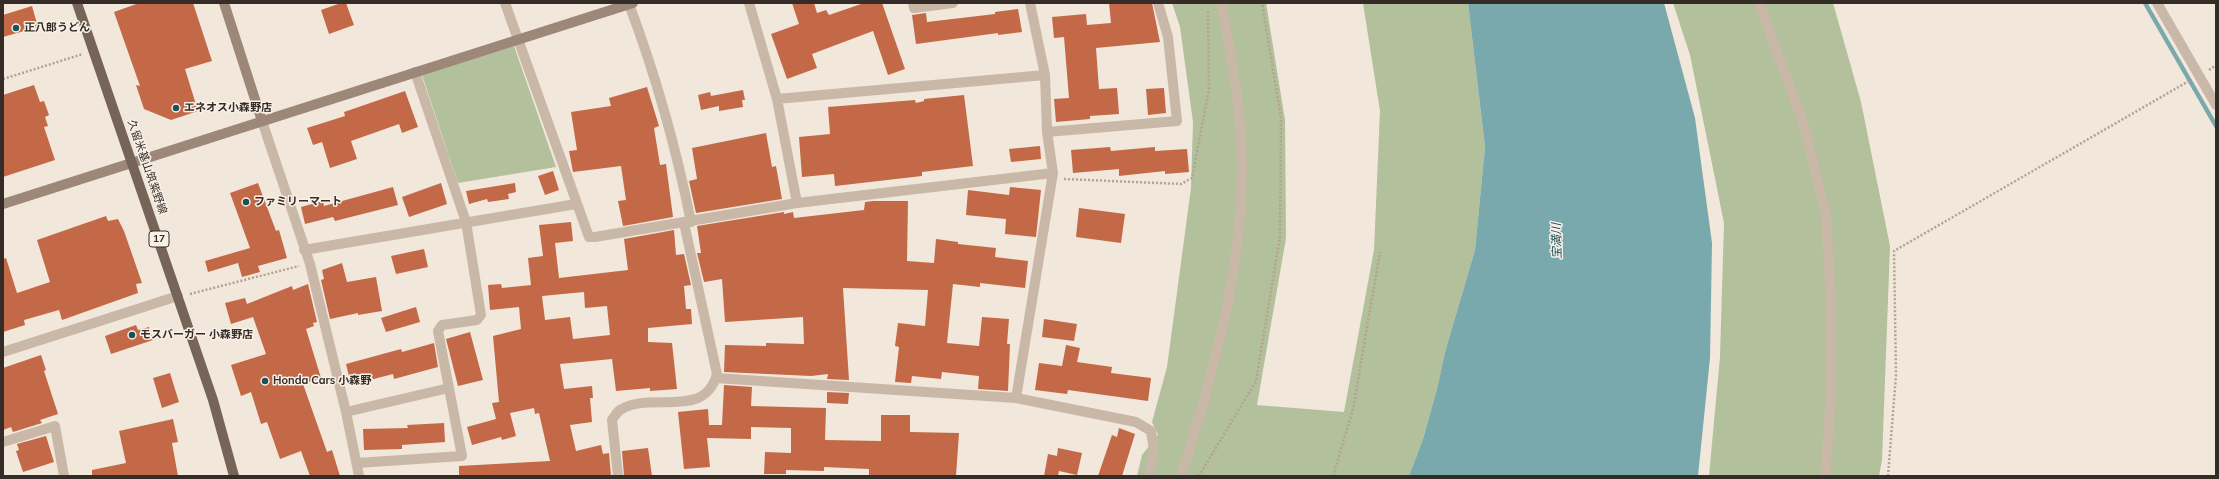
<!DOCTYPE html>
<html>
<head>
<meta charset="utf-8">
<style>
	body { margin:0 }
	#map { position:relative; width:2219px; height:479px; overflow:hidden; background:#f1e7db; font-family:Mulish,sans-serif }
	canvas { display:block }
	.frame { position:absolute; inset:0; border:4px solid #352c27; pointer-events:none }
</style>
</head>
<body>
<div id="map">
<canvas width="2219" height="479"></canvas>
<div class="frame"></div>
</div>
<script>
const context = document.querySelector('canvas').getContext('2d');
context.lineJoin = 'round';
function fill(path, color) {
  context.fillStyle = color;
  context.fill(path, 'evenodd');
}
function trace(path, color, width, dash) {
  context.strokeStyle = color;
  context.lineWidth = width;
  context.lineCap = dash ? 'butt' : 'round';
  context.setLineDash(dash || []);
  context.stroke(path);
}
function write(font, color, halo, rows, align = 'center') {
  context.font = font + ' Mulish,"Noto Sans JP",sans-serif';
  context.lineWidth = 3;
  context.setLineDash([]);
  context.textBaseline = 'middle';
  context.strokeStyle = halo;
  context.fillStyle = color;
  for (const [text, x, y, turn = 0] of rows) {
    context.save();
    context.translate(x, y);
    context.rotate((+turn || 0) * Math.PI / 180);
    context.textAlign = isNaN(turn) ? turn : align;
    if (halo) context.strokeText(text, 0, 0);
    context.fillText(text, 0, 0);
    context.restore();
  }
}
fill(new Path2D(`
	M1172,3H1266L1285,120L1286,238L1257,405L1344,412L1374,250L1380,111L1363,3H1468L1485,147L1475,250L1445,352L1437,389L1423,439L1409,476H1137L1142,455L1158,435L1152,422L1167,367L1191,188L1193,122L1180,27Z
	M1673,3H1833L1861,102L1890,246L1882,460L1879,476H1709L1720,357L1724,223L1690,55Z
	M514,46L556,167L458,183L422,75Z`), '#b2c09b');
fill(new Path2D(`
	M1468,3H1664L1695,118L1712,243L1710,358L1698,476H1409L1423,439L1437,389L1445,352L1475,250L1485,147Z`), '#7aa9ad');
trace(new Path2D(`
	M2145,3L2216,126`), '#7aa9ad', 4.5);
fill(new Path2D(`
	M139,3H193L212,61L185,69L198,111L171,120L144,109L136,85L140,86L114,12Z
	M341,3H346L354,25L329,34L321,10Z
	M792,3H814L817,13L826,10L829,15L864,3H882L905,69L888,75L873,31L812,54L817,68L787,79L771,34L799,24Z
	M1109,3H1152L1160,42L1096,48L1099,89L1117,88L1119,114L1090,116V119L1056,122L1054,99L1069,98L1064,37L1054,38L1052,17L1086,14L1087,25L1111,23Z
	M32,6L38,27L3,37V15Z
	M1018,9L1022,32L998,35V33L916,44L912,15L926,13L927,22L995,14V12Z
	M34,85L40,102L44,101L49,115L45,117L48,126L44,127L55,160L3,177V95Z
	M647,87L659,126L654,128L660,165L666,164L673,217L623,226L618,201L626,200L621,166L573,172L569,151L577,150L571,112L611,106L609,98Z
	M1164,88L1166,113L1148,115L1146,89Z
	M743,90L745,100H742L743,107L719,111V106L701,110L698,95L710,92L711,96Z
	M405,91L418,127L402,133L399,124L351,141L357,159L330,168L322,142L313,145L307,128L345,116L344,112Z
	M964,95L973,166L922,172V176L835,186L834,174L802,177L799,137L830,134L828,107L915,100L916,103L924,101V99Z
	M766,133L772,167L776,166L782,199L696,213L689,181L697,179L692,148Z
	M1040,146L1041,159L1011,162L1009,149Z
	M1110,147L1111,151L1155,147V151L1187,149L1189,172L1165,174V171L1119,176V169L1073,173L1071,150Z
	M553,171L559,190L545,195L538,176Z
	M258,183L276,231L279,230L287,258L258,266L260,272L242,277L238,263L208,272L205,261L250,248L230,193Z
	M441,183L447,204L409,217L402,197Z
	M515,183L516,192L508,194L509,199L488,202L487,199L469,204L466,191Z
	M393,187L398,205L335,221L333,217L305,224L301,207L323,201L324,206Z
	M1010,187L1041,190L1036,237L1005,234L1006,219L966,215L968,190L1009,195Z
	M873,201H908L907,261L934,263L936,239L958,242V244L996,248L995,257L1028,261L1025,288L980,283V287L953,284L947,343L979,346L982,317L1009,319L1007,344H1010L1008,391L978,389L979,376L942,372L941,379L912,376L911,383L895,382L899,347L895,346L898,323L925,326L928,290L843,288L849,380L827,379L828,374L811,376L724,372L725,345L766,346V343L804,344L803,317L725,322L722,279L704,282L697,253H701L697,226L784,212V214L793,212L794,218L864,210L865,202Z
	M1079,208L1125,214L1121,243L1076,237Z
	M106,216L108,221L118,219L124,231L142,283L136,284L138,293L62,320L59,310L24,320L25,325L3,332V259L6,258L17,293L50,282L37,240Z
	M571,222L573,241L555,243L559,278L628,270L624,239L674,230L676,255L684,254L691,285L684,286L686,309H691L692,324L648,328V342L672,343L677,389L650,391V388L616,391L612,359L560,364L564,389L592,386L593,398H590L592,422L570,425L576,451L601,445L603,454L609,453L611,476H459V466L550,461L539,413L535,414L534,408L510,413L516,436L502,440L501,437L472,445L467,427L496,419L492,403L499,402L493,336L521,329L519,307L490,310L488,285L501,284L502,288L531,285L528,258L543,256L539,225ZM584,292L585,308L607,306L610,335L573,339L570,317L545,320L542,296Z
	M424,249L428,267L396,274L391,256Z
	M342,263L347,282L376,277L382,311L358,315V313L330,319L321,280L324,279L322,270Z
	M308,284L317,322L313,323L314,326L306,329L321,378L303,384L327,452L332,450L340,476H310L301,451L280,459L267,422L261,424L251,392L241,396L231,365L266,354L253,317L231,324L225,303L245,298L247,304L292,286L293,290Z
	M416,307L420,322L386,332L381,318Z
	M1044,319L1077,324L1074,341L1042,337Z
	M136,325L138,330L149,327L153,340L111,354L105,336Z
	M470,332L483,380L458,386L446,339Z
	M434,343L438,367L394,379L393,374L351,385L346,364L401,349L402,352Z
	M1066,345L1080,348L1077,362L1112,367L1111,373L1151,378L1148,401L1068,390L1067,394L1035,390L1039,363L1062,366Z
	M41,355L46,370L44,371L58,414L40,420L42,423L13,432L11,427L3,430V368Z
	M170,373L179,402L162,408L153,378Z
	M724,385L752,387L751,406L826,408L825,440L881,441V415H910V432L959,433L956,476H869V469L824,467V471L786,470V474H764L765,452L791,453V428L751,427V439L707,438L710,467L684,469L678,412L708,409L709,425H722Z
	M827,392L849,393L848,404L827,403Z
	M173,419L178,442L172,443L178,476H92V470L126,463L119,431Z
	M444,423L445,442L402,445V449L364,450L363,429L408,428L407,425Z
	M1119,428L1135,434L1122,476H1098L1112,435L1117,437Z
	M46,436L54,462L23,472L16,451L19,450L17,444Z
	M648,448L652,476H624L622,451Z
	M1058,448L1082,453L1077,475L1059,471L1058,476H1044L1048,454L1057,456Z`), '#c36947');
trace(new Path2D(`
	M2209,70L2216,65
	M3,79L83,54
	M1064,179L1181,184L1192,178L1209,89L1208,11
	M190,294L299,266
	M1199,476L1256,381L1280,237L1281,118L1262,3
	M1333,476L1353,409L1380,252
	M1888,476L1896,375L1894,251L2189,81`), '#b4a291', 2.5, [2, 2]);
trace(new Path2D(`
	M505,3L589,237H595L797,203L1053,173
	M749,3L777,99L797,203
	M913,3L914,8L953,3
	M1759,3L1805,128L1826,216L1831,304V396L1825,476
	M2157,3L2216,105
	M629,4C656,76 676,147 691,222
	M777,99L1045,75
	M262,121L310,264L346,412L359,476
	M1047,132L1177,121L1168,37L1158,3
	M304,250L576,204
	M3,352L178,296
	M716,378L1016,398L1136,422L1151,431L1154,450L1149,476
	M1016,398L1053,173L1047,132L1045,75L1030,3
	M346,412L449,388
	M3,442L55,426L64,476
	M357,463L462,456L438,331L442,325L477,320L481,315L466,222L415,72
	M618,476L612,420C614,417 617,412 620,410C651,390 704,421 717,374L684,223
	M1181,476C1218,360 1252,236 1239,114C1235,77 1228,39 1221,3`), '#c9b8a7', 10);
trace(new Path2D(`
	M224,3L262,121
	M3,204L633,3`), '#9c8778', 10);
trace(new Path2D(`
	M77,3L213,400L234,476`), '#776459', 10);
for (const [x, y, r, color] of [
	[16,28,4,"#1e5056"],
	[176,108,4,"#1e5056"],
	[246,202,4,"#1e5056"],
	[132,335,4,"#1e5056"],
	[265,381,4,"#1e5056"]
]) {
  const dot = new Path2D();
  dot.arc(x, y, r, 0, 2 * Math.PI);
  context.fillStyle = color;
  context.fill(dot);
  trace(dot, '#f9f1e7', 1.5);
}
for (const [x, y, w] of [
	[159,239,20]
]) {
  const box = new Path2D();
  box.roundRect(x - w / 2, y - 8, w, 16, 3);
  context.fillStyle = '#f9f1e7';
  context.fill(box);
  trace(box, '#352c27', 1);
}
write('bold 10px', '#352c27', null, [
	["17",159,239]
]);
write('bold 11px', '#352c27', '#f9f1e7', [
	["正八郎うどん",24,28],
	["エネオス小森野店",184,108],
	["ファミリーマート",254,202],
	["モスバーガー 小森野店",140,335],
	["Honda Cars 小森野",273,381]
], 'left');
write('11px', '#352c27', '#f9f1e7', [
	["久留米基山筑紫野線",147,167,71]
]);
write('italic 12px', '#1e5056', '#f9f1e7', [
	["宝満川",1557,241,-91]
]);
</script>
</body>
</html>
